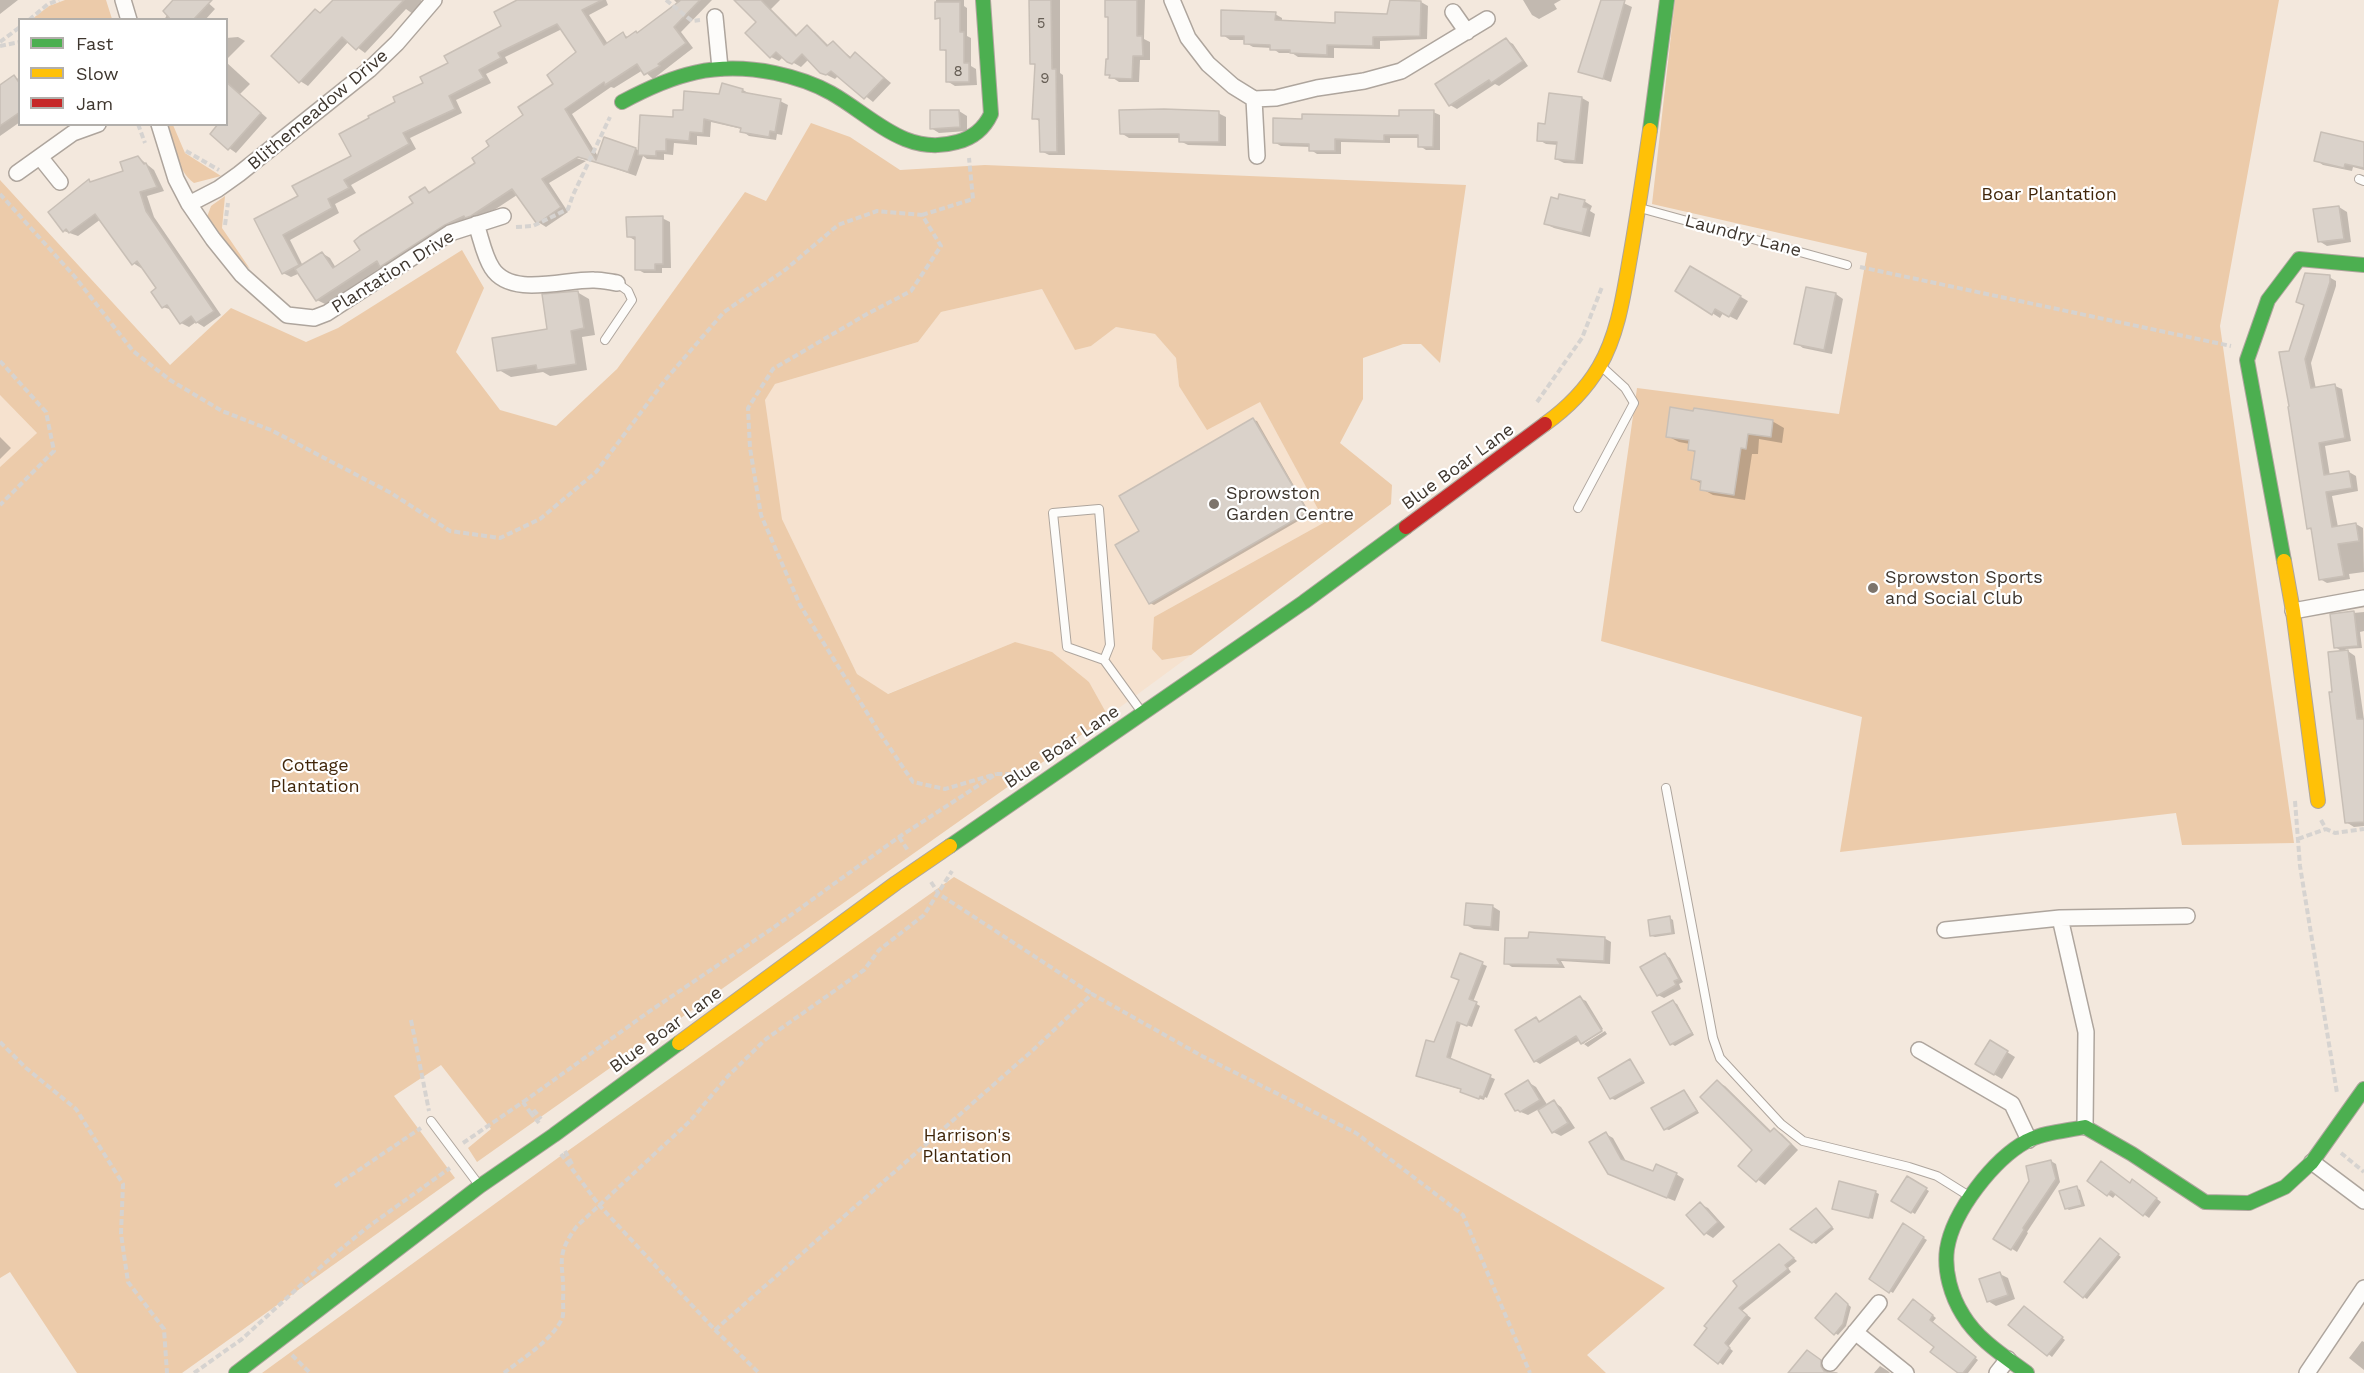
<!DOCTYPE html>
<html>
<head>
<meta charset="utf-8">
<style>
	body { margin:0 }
	#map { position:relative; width:2364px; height:1373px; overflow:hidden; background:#f3e8dd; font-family:"Work Sans",sans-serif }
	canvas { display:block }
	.legend { position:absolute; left:18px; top:18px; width:210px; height:108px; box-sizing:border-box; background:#fff; border:2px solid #b2afab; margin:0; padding:8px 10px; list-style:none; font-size:18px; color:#3e362e }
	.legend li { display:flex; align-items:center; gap:12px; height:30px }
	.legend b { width:30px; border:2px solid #b2afab }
</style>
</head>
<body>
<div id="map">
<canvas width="2364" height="1373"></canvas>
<ul class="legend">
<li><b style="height:8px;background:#4caf50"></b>Fast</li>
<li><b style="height:8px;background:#ffc107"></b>Slow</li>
<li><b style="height:8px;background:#c62828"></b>Jam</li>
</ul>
</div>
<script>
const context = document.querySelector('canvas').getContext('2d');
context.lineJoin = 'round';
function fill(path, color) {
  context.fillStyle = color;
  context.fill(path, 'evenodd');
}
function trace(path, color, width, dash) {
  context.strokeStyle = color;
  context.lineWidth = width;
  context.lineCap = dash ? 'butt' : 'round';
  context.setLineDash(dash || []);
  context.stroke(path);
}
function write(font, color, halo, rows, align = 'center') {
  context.font = font + ' "Work Sans",sans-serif';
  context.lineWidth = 4.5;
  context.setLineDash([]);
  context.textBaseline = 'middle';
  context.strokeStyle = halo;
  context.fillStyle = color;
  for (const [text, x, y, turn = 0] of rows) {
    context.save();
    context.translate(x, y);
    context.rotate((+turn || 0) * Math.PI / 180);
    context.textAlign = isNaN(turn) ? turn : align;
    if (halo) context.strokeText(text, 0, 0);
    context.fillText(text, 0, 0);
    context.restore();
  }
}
fill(new Path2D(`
	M1042,289L1075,349L1091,346L1116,327L1155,334L1176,358L1179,386L1260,402L1325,522L1154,617L1162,660L1191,655L1108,716L1089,682L1015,642L887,694L857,674L782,519L765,400L775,384L918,342L941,312Z
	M0,395L37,433L0,467Z`), '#f6e2cf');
fill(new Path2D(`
	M65,0H106L112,19H32L49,6Z
	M1675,0H2279L2220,326L2294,843L2182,845L2176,813L1840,852L1862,717L1601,641L1637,388L1839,414L1867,253L1652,204Z
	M811,123L850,137L900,170L985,165L1466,185L1440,363L1421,344H1403L1363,358V399L1340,443L1392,485L1391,504L1191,655L1162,660L1152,649L1154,617L1325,522L1260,402L1207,430L1179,386L1176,358L1155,334L1116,327L1091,346L1075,350L1042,289L941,312L918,342L775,384L765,400L782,519L857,674L888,694L1015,642L1052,652L1089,682L1108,716L477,1162L468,1148L491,1129L441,1065L394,1096L455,1178L182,1373H77L10,1272L0,1278V467L37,433L0,395V180L170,365L231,308L306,342L338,328L462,250L484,288L456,352L500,410L556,426L617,369L745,192L766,201Z
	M167,125H173L185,153L221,176L194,183C177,171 173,144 167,125Z
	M225,196L222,228L250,269L231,252L207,217L211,206Z
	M954,877L1665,1288L1587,1355L1606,1373H262L562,1155Z`), '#eccbaa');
fill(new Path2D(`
	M0,0H18L0,14Z
	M176,0H205L215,9L205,20H164Z
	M335,0H421L423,3L413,14L406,9L365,53L349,41L308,86L300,81L322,14Z
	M519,0H606L608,5L589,15L608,44L623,34L629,38L638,34L678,4L674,0H712L681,32L693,48L653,79L643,70L614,88L611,87L572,114L599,158L636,149L640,151L674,119L720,96L723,85L743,90L750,94L780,101L788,105L782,135L777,134L776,140L749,136L742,131V129L711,122L710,137L697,136V145L674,143L673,155L664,154V160L647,159L643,156L636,176L571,153L570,156L586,161L549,183L568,212L546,227L538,222L517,195L479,220L389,270L383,266L325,304L317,300L300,273L291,277L283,273L256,220L300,197L353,157L397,102L503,27ZM562,29L578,53L555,84L491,146L477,163L432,193L425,189L415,204L362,251L336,268L330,258L322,253L303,266L290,240L339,213L335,204L356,193L351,185L416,149L410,138L462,113L456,100L491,83L486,74L508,63L505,57Z
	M736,0H780L771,9L798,36L807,27L815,32L829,46L833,43L852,58L856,54L863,59L891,83L873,102L839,75L835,79L821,72L809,59L801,67L783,57L779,61L771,57L758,22Z
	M936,0H964V6L967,8V36L971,38V66L976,69L977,85L955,86L947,81V52L942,49L941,20L937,18Z
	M1030,0H1060V73L1063,75L1065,155H1049L1041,151V122L1034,118L1036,66L1032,63Z
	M1106,0H1145L1144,39L1150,42V60H1140L1139,82H1119L1107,74L1110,60L1109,17Z
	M1523,0H1561L1554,4L1557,9L1539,19L1532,15Z
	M1603,0H1617L1632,7L1611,82L1580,71Z
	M1421,2L1428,6L1427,39L1380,41V49L1334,48V58L1298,57L1292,53H1279L1272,48L1253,47L1246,43V40H1230L1223,35L1275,14L1282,18V22L1336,24L1388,15Z
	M238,37L245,41L226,60V38Z
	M1506,40L1513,44L1528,66L1499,86L1495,84L1457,109L1450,105Z
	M226,62L250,84L240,94L267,118L236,153L229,148L226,124Z
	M20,78V122L0,136V87L10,80Z
	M1582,98L1589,102L1583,164L1564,163L1556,159L1558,145L1546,144L1539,140L1547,125Z
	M959,111L967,116V131L939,133L931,128Z
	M1433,112L1440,115V150H1426L1420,146V138H1390V143L1341,142V154H1317L1311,150V147L1281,146L1274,142Z
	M1218,113L1226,117V146L1188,145L1180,141V138H1129L1121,133Z
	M2364,142V170L2353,167L2352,171L2323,165L2316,160Z
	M138,157L154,170L164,191L147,196L154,217L221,315L204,327L196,322L189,327L181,323L172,310L163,307L159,288L143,266L141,268L133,263L101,219L78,236L64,231L89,181L92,183L125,172Z
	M1584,201L1592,206L1590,211L1595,214L1590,237L1554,228L1546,224Z
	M2339,207L2347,212L2351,242L2327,246L2319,241Z
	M662,218L670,222L671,268H662V273H644L637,269L636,241L628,236Z
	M1691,268L1748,301L1737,320L1723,313L1720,318L1677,291Z
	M2329,277L2336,281V286L2311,363L2316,389L2335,386L2342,389L2351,441L2325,446L2330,476L2349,472L2356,476L2358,491L2332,496L2338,527L2356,524L2363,528L2364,572L2349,574L2350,579L2327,583L2320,579L2313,531L2308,528L2290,352L2305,306L2298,302Z
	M577,292L589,299L595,335L582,337L587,370L550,376L543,372L511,377L499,370L549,330Z
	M1836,294L1843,299L1832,354L1803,348L1796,343Z
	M1253,420L1257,421L1310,514L1154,605L1150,603L1117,546L1141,531Z
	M1772,421L1784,428L1782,443L1759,439L1758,454H1752L1745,500L1713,495L1702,489V484L1693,479L1696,453L1690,449V444L1679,442L1667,436Z
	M0,437L11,448L0,459Z
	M2364,612V631L2360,632L2362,648L2345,649L2355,656L2364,720V826L2354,827L2346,822L2333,693L2343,652L2335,647L2332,615Z
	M1492,906L1500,911L1499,931L1474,929L1466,925Z
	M1670,918L1673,920L1675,934L1655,937L1652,936Z
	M1604,938L1611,942L1610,964L1561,961L1565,968L1512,967L1506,963Z
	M1461,955L1487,966L1473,1002L1480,1006L1472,1027L1461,1023L1450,1061L1495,1079L1487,1098L1485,1097L1484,1100L1466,1094L1463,1090L1422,1078L1460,980Z
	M1665,955L1670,958L1683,982L1679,984L1681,989L1664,998L1658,995Z
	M1580,998L1586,1001L1603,1029L1583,1044L1580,1040L1540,1064L1535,1061L1536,1019L1542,1022Z
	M1673,1002L1677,1004L1694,1035L1675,1046L1672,1044Z
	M1605,1031L1607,1034L1588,1047L1584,1044Z
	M1991,1042L2015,1057L2002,1079L1977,1064Z
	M1630,1061L1645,1083L1615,1100L1611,1098Z
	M1528,1082L1536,1087L1548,1106L1554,1102L1561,1107L1575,1128L1561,1136L1553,1132L1539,1109L1528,1115L1516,1110Z
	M1717,1082L1725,1086L1772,1132L1775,1130L1782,1134L1798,1150L1765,1185L1740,1166L1754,1150Z
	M1684,1092L1687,1094L1699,1113L1669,1130L1665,1129Z
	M1606,1134L1613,1138L1627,1163L1654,1173L1676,1174L1684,1179L1675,1201L1618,1178Z
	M2051,1161L2056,1164L2060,1182L2027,1232L2028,1233L2017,1252L1995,1238Z
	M1908,1178L1929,1191L1915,1214L1893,1201Z
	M2089,1181L2138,1184L2161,1202L2149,1218L2116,1194L2113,1198Z
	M2077,1188L2080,1190L2085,1206L2069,1210L2066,1208Z
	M1875,1192L1879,1194L1873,1219L1837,1210Z
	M1700,1204L1708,1208L1725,1227L1713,1238L1705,1233Z
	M1817,1210L1834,1229L1816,1244L1793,1229Z
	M1903,1225L1927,1240L1893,1293L1871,1279Z
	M2103,1242L2121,1257L2087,1299L2084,1297Z
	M1783,1249L1797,1261L1788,1268L1791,1272L1742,1311L1751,1318L1728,1347L1733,1351L1723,1365L1719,1362L1709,1328Z
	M2000,1274L2008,1278L2015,1299L1996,1306L1988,1301Z
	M1839,1297L1851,1307L1846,1326L1838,1335L1835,1333Z
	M1917,1303L1936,1318L1932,1323L1978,1360L1968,1373H1961L1936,1347Z
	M2027,1309L2065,1340L2052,1357L2011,1324Z
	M2362,1341L2364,1342V1370L2349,1358Z
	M1813,1355L1826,1365L1828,1373H1789Z
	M1880,1366L1888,1371L1890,1373H1874Z`), '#0003');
const building = new Path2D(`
	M173,0H212L193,20H171L163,11Z
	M333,0H404L356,50L342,37L299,83L271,56L315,9L320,13Z
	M517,0H602L582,10L604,45L623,32L626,38L636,31L637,33L681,0H700L674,27L686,43L658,64L660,66L644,75L637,64L605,85L604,82L565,109L596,160L604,137L636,148L628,172L578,157L542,179L561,207L537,224L512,189L471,216L465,218L464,216L445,225L380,267L377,261L316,301L295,269L322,252L333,268L360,250L354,241L360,236L413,203L409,197L425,187L429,193L475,163L472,158L489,146L486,141L523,115L518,107L553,84L547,75L576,52L557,24L498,53L501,58L479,70L484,78L449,96L455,109L403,133L409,144L344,180L349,188L328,199L332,208L283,235L299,265L282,274L254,219L298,196L292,186L351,156L339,134L369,118L368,116L395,102L393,97L423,83L420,77L448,63L444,56L501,26L494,12Z
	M734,0H761L796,36L807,25L827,46L833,41L850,58L855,52L884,78L864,99L831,71L826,75L820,73L802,54L792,64L787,62L776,52L770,58L745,33L756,22Z
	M1029,0H1051L1052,69H1056L1057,152H1040L1039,119H1032L1035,64H1030Z
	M1105,0H1137V36H1142L1143,56H1133L1132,79L1109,78L1110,75H1105L1106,59H1108V17H1105Z
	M1390,0L1421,1L1420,36L1373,37V46L1327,45V55L1290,53V50H1270V45L1244,44V36H1221V10L1276,12L1275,20L1335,23V12L1387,14Z
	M1601,0H1625L1603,79L1578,72Z
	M935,2H960V32H964V63H969V82H946V50H940V18L935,19Z
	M1506,38L1523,61L1491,83L1489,80L1449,106L1435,84Z
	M14,75L20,84V112L0,126V85Z
	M226,82L261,113L228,150L210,134L218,124H226Z
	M722,83L743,89L742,92L781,99L775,132L770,131L769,137L740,132L741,128L704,119L703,133L690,132L689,141L666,139V151H656V156L638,155L640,115L673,117V110H683L684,91L719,94Z
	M1549,93L1582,97L1575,161L1555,159L1557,142L1537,141L1538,123L1545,124Z
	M1164,109L1219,111V142H1179V134H1120L1119,110Z
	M930,110H959L960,127L930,129Z
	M1399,110H1434L1433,147H1418V135H1384V141L1335,139V151H1309V144L1273,143V118L1302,119V114L1399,116Z
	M2321,132L2364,142V168L2345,164L2344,168L2314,161Z
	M138,156L144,164L146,163L157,187L140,192L146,211L214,311L196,323L191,316L180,324L167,305L162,308L151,292L156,288L137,261L132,265L95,214L69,233L66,229L63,232L48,212L89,179L90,182L123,171L120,162Z
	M1559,194L1585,200L1583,207L1588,208L1582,233L1544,224L1551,197L1558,199Z
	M2339,206L2344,239L2318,242L2313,209Z
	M663,216V264H655V270H635V237H627L626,217Z
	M1690,266L1741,296L1729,317L1715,309L1712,315L1675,291Z
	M2305,273L2330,275V282L2305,359L2311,388L2335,384L2345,438L2319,443L2324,475L2349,471L2352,488L2326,492L2332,527L2356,523L2359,541L2338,544L2344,576L2319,580L2311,528L2307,529L2288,407L2289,406L2279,352L2289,351L2304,305L2296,302Z
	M1806,287L1836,293L1824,350L1794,344Z
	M578,291L584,328L571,331L576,364L537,370L536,365L497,371L492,338L547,329L542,294Z
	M1670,407L1693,411L1694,408L1773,420L1771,437L1748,434L1746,449L1741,448L1734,495L1700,490L1701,481L1691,479L1695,451L1688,450L1689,440L1666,437Z
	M1253,418L1308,512L1149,604L1115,545L1139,531L1119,496Z
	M2354,611L2358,646L2334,648L2330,614Z
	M2348,650L2357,719H2364V822L2345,823L2329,692H2332L2328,652Z
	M1466,903L1493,905L1491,927L1464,925Z
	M1670,916L1672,933L1650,936L1648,920Z
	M1529,932L1605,937L1604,961L1557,959L1561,965L1504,964L1505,938H1528Z
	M1460,953L1483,962L1469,999L1477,1002L1467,1026L1457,1022L1447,1057L1491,1075L1483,1097L1480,1096L1479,1099L1460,1092L1461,1089L1416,1076L1426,1040L1434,1042L1459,980L1451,977Z
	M1665,953L1679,979L1674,981L1676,985L1657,996L1640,967Z
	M1580,996L1602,1031L1581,1044L1576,1036L1534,1062L1515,1030L1536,1017L1539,1022Z
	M1673,1000L1692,1033L1670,1045L1652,1012Z
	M1990,1040L2008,1051L1994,1075L1975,1064Z
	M1630,1059L1643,1081L1610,1099L1598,1078Z
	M1528,1080L1540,1100L1520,1112L1518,1110L1515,1111L1505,1094Z
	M1717,1080L1770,1132L1774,1128L1791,1144L1756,1182L1738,1166L1752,1150L1700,1097Z
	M1684,1090L1697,1111L1664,1130L1651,1108Z
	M1554,1100L1568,1123L1552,1133L1538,1110Z
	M1606,1132L1621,1159L1653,1171L1656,1164L1677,1173L1667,1198L1608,1174L1589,1142Z
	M2051,1160L2056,1179L2023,1228L2024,1230L2011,1250L1993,1239L2029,1181L2026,1166Z
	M2101,1161L2130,1183L2132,1179L2157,1198L2143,1216L2111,1191L2107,1196L2087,1181Z
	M1907,1176L1927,1188L1911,1213L1891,1201Z
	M1839,1181L1876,1191L1869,1218L1832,1209Z
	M2077,1186L2082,1205L2065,1209L2059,1191Z
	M1700,1202L1718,1222L1704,1235L1686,1215Z
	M1816,1208L1832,1227L1812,1243L1790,1229Z
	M1903,1223L1924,1237L1889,1293L1869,1279Z
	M2100,1238L2119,1254L2083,1298L2064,1282Z
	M1779,1244L1794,1258L1785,1265L1788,1269L1739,1308L1747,1315L1725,1343L1730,1348L1718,1364L1694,1345L1707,1328L1704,1326L1737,1286L1733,1281Z
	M2000,1272L2008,1295L1987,1302L1979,1279Z
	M1836,1293L1848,1304L1843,1324L1834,1335L1815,1318Z
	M1913,1299L1933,1315L1930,1320L1976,1357L1963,1373H1958L1930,1352L1934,1347L1898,1319Z
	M2024,1306L2063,1337L2047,1356L2008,1325Z
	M1807,1350L1821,1360V1366L1824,1371L1837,1373H1788Z`);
fill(building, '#dad2ca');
trace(building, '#c8bfb6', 1.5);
const lane = new Path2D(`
	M2359,179L2364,181
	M1640,208L1847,265
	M605,340L632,300L628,291L617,283
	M1578,508L1634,403L1625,388L1601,366
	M1104,660L1110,645L1099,509L1053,513L1067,647L1104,660L1141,711
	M1666,788L1713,1038L1720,1058L1781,1124L1803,1141L1909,1167L1937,1176L1969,1196
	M431,1121L479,1185`);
const street = new Path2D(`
	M123,0L129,20
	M1172,0L1188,38L1208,64L1233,86L1254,99L1276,98L1317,88L1364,81L1401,71L1487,19
	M1453,12L1467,32
	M715,17L720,68
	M1254,99L1257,156
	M159,124L176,179L189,204L213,239L242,275L287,315L314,318L327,313L450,233L503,216
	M40,157L60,182
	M17,173L73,133L98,124
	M189,204L218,189L239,174L369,70L397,43L434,0
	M476,224C481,238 484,256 492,268C511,298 565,279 594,280C602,280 610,282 617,283
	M2293,611L2364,598
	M1945,930L2060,918
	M1919,1050L2012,1104L2029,1140
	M2085,1127L2086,1032L2060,918L2187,916
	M2312,1162L2364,1201
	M1855,1332L1906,1373
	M1830,1363L1879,1303
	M1997,1373L2008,1359
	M2307,1373L2364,1288`);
const fast = new Path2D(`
	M622,102C674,74 715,61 775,73C794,77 813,83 831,93C872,116 905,157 957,142C973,138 984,129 991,114L983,0
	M1650,130L1667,0
	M2284,561L2247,360L2268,300L2299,259L2364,265
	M950,846L1304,602L1406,527
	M236,1373L480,1186L554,1135L679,1043
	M2027,1373C2004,1356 1978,1340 1963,1315C1951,1296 1944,1271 1947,1249C1953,1211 1994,1159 2027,1141C2045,1132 2066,1131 2085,1127L2132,1154L2205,1202L2249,1203L2285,1187L2312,1162L2364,1089`);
const slow = new Path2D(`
	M1545,424C1566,409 1586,389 1599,367C1619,333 1624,291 1631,252C1638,212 1644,171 1650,130
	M2284,561L2293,611L2318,801
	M679,1043L896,883L950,846`);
const jam = new Path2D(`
	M1406,527L1545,424`);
trace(lane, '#aea59d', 10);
trace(street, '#aea59d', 18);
trace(fast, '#aea59d', 16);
trace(slow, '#aea59d', 16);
trace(jam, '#aea59d', 16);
trace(new Path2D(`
	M666,0L692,21L700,20
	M29,20L48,4L59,0
	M0,42L20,27
	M0,46L20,42
	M138,124L145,143
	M186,151L219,170
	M0,194L75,277L133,351L170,380L222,411L271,430L391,493L450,531L500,538L540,519L596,472L666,379L724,312L785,270L838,225L877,211L922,215L941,246L911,291L867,314L773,369L748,408L750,448L761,515L800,605L879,732L913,782L945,789L996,774
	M922,215L973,199L969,158
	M225,225L228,203
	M516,227L533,226L568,209L573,195L610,117
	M1860,267L2231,346
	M0,361L46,412L54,451L0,505
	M1537,402L1582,338L1602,287
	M2295,801L2300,866L2337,1093
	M2321,820L2326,829L2335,833L2364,829
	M899,837L909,852
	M2298,839L2326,829
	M931,882L939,894L1092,994
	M411,1020L429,1111
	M0,1042L26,1068L76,1109L123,1184L121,1234L128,1282L164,1329L167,1373
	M523,1102L647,1013L770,930L899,837L996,774H1016
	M530,1112L539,1123
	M463,1143L523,1102L530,1112L533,1109L541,1119
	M565,1151L573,1166
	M2341,1153L2364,1172
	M561,1154L599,1205L715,1330L759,1373
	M335,1186L421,1128
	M715,1330L1033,1050L1092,994L1202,1056L1356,1133L1463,1215L1530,1373
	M292,1355L310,1373
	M194,1373L242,1339L336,1253L369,1226L450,1168
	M504,1373C523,1358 551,1341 562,1319C564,1314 563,1306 563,1300C565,1264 553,1258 577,1226L690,1121L728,1076L766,1039L864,970L879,950L924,915L952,871`), '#d6d3d0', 4, [6, 3]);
trace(lane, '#fdfcfa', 8);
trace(street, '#fdfcfa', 15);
trace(fast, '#4caf50', 14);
trace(slow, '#ffc107', 14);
trace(jam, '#c62828', 14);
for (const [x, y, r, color] of [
	[1214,504,6,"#7d746b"],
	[1873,588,6,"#7d746b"]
]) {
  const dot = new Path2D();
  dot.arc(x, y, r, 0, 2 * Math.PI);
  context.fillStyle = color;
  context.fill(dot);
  trace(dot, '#fff', 2);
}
write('15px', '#675f56', null, [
	["5",1041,24],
	["8",958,72],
	["9",1045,79]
]);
write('18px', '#3e362e', '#fff', [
	["Blithemeadow Drive",318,110,-40],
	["Laundry Lane",1743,236,15],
	["Plantation Drive",393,272,-32],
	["Blue Boar Lane",1458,467,-36],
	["Blue Boar Lane",1062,747,-34],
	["Blue Boar Lane",666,1030,-36]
]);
write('18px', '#40260a', '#fff', [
	["Boar Plantation",2049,195],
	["Cottage",315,766],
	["Plantation",315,787],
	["Harrison's",967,1136],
	["Plantation",967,1157]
]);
write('18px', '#3e362e', '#fff', [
	["Sprowston",1226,494],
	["Garden Centre",1226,515],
	["Sprowston Sports",1885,578],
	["and Social Club",1885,599]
], 'left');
</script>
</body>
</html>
